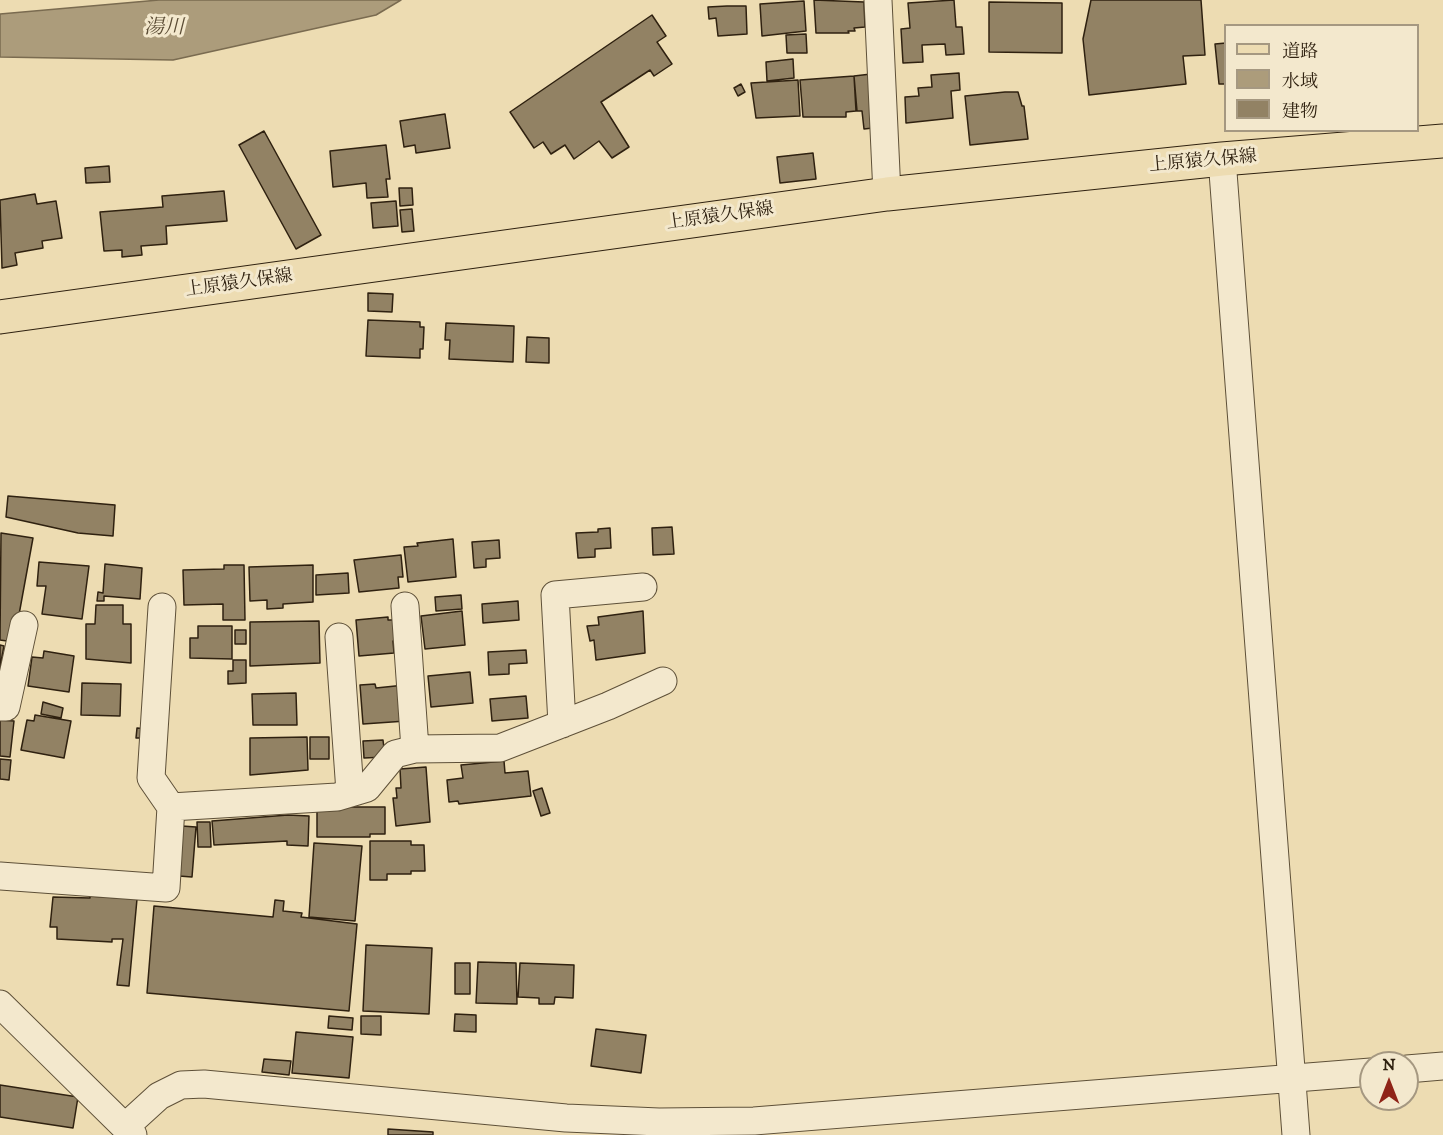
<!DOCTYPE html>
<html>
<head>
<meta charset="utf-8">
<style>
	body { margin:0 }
	#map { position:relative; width:1443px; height:1135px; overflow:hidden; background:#eddcb2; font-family:"IM FELL DW Pica","Noto Serif JP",serif }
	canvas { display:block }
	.legend { position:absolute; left:1224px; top:24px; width:195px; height:108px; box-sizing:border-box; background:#f3e8cd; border:2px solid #a59881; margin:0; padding:8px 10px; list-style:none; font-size:18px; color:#2f2110 }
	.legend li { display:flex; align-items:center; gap:12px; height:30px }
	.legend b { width:30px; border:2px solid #a59881 }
	.north { position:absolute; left:1359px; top:1051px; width:60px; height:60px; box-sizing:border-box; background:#f3e8cd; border:2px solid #a59881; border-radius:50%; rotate:0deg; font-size:16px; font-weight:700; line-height:24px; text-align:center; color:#2f2110 }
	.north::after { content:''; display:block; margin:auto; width:21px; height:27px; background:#8f2418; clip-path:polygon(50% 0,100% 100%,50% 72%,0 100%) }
</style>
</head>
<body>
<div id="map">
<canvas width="1443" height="1135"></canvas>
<ul class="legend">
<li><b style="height:8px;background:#eddcb2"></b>道路</li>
<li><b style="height:16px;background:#ac9c7b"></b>水域</li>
<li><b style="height:16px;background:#928264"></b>建物</li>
</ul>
<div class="north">N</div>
</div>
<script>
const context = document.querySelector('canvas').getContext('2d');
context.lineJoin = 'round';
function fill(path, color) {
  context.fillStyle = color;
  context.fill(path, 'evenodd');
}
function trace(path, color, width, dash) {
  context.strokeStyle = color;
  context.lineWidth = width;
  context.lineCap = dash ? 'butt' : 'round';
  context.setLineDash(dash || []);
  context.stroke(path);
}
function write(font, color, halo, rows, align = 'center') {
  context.font = font + ' "IM FELL DW Pica","Noto Serif JP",serif';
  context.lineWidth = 6;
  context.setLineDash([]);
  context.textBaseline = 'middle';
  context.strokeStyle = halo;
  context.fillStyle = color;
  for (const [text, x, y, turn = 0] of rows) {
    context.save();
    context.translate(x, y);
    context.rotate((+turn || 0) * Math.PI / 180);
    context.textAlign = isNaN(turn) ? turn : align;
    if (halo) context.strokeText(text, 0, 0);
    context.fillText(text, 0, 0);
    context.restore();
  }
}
const water = new Path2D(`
	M159,0H401L376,15L173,60L0,57V14Z`);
fill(water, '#ac9c7b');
trace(water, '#7a6b50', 1.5);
const building = new Path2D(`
	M814,0L864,2L865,27L854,28L855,31H848L849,33H816Z
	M954,0L956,27H962L964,54L946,55L945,44L922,45L923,62L903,63L901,29L910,28L908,3Z
	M1091,0H1201L1205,55L1183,56L1186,84L1089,95L1083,39Z
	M804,1L806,31L762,36L760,4Z
	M989,2L1062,3V53L989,52Z
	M727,6H746L747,34L718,36L716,18L709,19L708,7Z
	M652,15L666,36L657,42L672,64L654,76L650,70L601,102L629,147L612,158L599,141L574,159L565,145L551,154L543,142L534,148L510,112Z
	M806,34L807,53H787L786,35Z
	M1226,43V84H1219L1215,44Z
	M793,59L794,78L767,81L766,62Z
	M959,73L960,90L951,91L953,118L906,123L905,97L919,96L918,88L932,87L931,75Z
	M871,74L873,128L864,129L862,111H857L854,76Z
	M854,76L856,111L846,112V117H803L800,80Z
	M798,80L800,116L756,118L751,83Z
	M741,84L745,92L738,96L734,88Z
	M1005,92H1018L1022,106H1024L1028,139L970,145L965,96Z
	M445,114L450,148L416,153L415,145L404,147L400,121Z
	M264,131L321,235L296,249L239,145Z
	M386,145L390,179H386L388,197L367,198L366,183L333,187L330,151Z
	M813,153L816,179L780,183L777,157Z
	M109,166L110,182L86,183L85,168Z
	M399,188H412L413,205L400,206Z
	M224,191L227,221L166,226L167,244L141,246L142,255L122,257V250L104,251L100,212L163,207L162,196Z
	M35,194L37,204L56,201L62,238L42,241L43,248L15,253L17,265L2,268L0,200Z
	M396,201L398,226L373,228L371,203Z
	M412,209L414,231L402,232L400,210Z
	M368,293L393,294L392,312L368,311Z
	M368,320L420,322V327H424L423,349H420V358L366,356Z
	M446,323L514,326L513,362L449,359L450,340H445Z
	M527,337L549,338V363L526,362Z
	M8,496L115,505L113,536L78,533L6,517Z
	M672,527L674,554L653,555L652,528Z
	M610,528L611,548L595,549V557L578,558L576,533L598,532V529Z
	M1,533L33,538L14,642L0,640Z
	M453,539L456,577L408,582L404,547L418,546L417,543Z
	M499,540L500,558L486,559V567L474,568L472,542Z
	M401,555L403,577H398L399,588L359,592L354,560Z
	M39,562L89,566L82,619L42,614L46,586H37Z
	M105,564L142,568L140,599L104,596V601H97L98,592L103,593Z
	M224,565H244L245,620H223V604L184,605L183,570L224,569Z
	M313,565V602L283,604V608L267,609V600L250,601L249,567Z
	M348,573L349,593L316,595V575Z
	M461,595L462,609L436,611L435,597Z
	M518,601L519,620L483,623L482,604Z
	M96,605H123V624H131V663L86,659V624H95Z
	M462,611L465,645L425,649L421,616Z
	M643,611L645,653L596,660L594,640L590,641L587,626L599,625L598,617Z
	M388,617V620H398L400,641H393L394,653L359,656L356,620Z
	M319,621L320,663L250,666V622Z
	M198,626H232V659L190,658V638H198Z
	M235,630H246V644H235Z
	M0,645L4,646L0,667Z
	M526,650L527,663L509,664V674L489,675L488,652Z
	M44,651L74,656L69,692L28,686L32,657L43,658Z
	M233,660H246V683L228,684V671H233Z
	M470,672L473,703L431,707L428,676Z
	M82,683L121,684L120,716L81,715Z
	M375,684L376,688L405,685L406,721L363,724L360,685Z
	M296,693L297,725H253L252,694Z
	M526,696L528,718L492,721L490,699Z
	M43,702L63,708L61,718L41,714Z
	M35,715L71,721L64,758L21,750L27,720L34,721Z
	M0,720L14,721L10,757L0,756Z
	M137,728L148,729L147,738H136Z
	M307,737L308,770L250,775V738Z
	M310,737H329V759H310Z
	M383,740L385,757L364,758L363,741Z
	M0,759L11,760L9,780L0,779Z
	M504,761L505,773L528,771L531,796L459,804L458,801L449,802L447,780L463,778L461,765Z
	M426,767L430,822L396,826L393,798H397L396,788H401L400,769Z
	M542,788L550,813L541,816L533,791Z
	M317,807H385V834H370V837H317Z
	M288,815L309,816L308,846L287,845V841L214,845L212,821Z
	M197,822H210L211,847H198Z
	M182,826L196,827L192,877L179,876Z
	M370,841H411V845H424L425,871H411V874H387V880H370Z
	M314,843L362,846L355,921L309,917Z
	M90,896L137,899L129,986L117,985L123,939H112V942L57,939V927H50L53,897L90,898Z
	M275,900L284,901L283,911L302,913L301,917L357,924L349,1011L147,993L154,906L273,917Z
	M366,945L432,948L429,1014L363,1011Z
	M478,962L516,963L517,1004L476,1003Z
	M455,963H470V994H455Z
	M520,963L574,965L573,998L555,997L554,1004H539V998L518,997Z
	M455,1014L476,1015V1032L454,1031Z
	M329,1016L353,1018L352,1030L328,1028Z
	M361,1016H381V1035L361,1034Z
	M596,1029L646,1035L641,1073L591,1066Z
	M296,1032L353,1037L349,1078L292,1073Z
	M264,1059L291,1061L289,1075L262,1072Z
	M0,1085L78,1097L73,1128L0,1117Z
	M388,1129L433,1132V1135H388Z`);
fill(building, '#928264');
trace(building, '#2f2110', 1.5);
const minor = new Path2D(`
	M878,0L887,194
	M1222,159L1296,1135
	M405,606L415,749
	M162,607L151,778L171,807
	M339,637L350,792
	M0,707H6L24,625
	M562,724L555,595L643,587
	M0,876L166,888L171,807L337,797L367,788L395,754L415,749L500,748L608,706L663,681
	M0,1004L133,1135
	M1407,1069L1443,1066
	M125,1127L159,1096L181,1085L204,1084L566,1118L659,1122L754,1121L1371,1072`);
const major = new Path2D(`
	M0,317L887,194L1222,159L1443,141`);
trace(minor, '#5e5038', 29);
trace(major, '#2f2110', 35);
trace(minor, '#f3e8cd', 27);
trace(major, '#eddcb2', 33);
write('18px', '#2f2110', '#f3e8cd', [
	["上原猿久保線",1203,162,-5],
	["上原猿久保線",720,217,-8],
	["上原猿久保線",239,284,-8]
]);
write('italic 20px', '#5b4c35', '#f3e8cd', [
	["湯川",164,29]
]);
</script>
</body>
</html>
